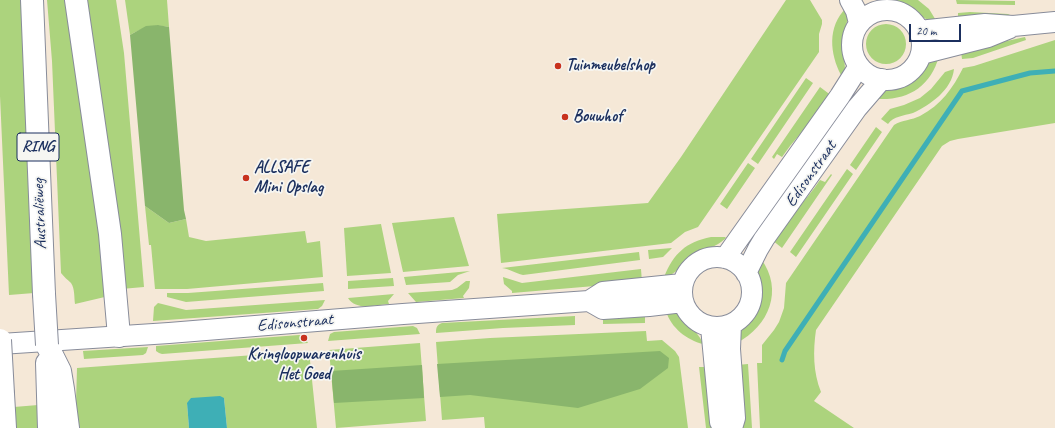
<!DOCTYPE html>
<html>
<head>
<meta charset="utf-8">
<style>
	body { margin:0 }
	#map { position:relative; width:1055px; height:428px; overflow:hidden; background:#f5e8d7; font-family:Caveat,sans-serif }
	canvas { display:block }
	.scale { position:absolute; left:909px; top:24px; width:52px; height:18px; box-sizing:border-box; border:2px solid #1b2f5e; border-top:0; padding-left:5px; font-size:12px; line-height:14px; white-space:nowrap; color:#1b2f5e; -webkit-text-stroke:3px #f6f6f2; paint-order:stroke }
</style>
</head>
<body>
<div id="map">
<canvas width="1055" height="428"></canvas>
<div class="scale">20 m</div>
</div>
<script>
const context = document.querySelector('canvas').getContext('2d');
context.lineJoin = 'round';
function fill(path, color) {
  context.fillStyle = color;
  context.fill(path, 'evenodd');
}
function trace(path, color, width, dash) {
  context.strokeStyle = color;
  context.lineWidth = width;
  context.lineCap = dash ? 'butt' : 'round';
  context.setLineDash(dash || []);
  context.stroke(path);
}
function write(font, color, halo, rows, align = 'center') {
  context.font = font + ' Caveat,sans-serif';
  context.lineWidth = 3.5;
  context.setLineDash([]);
  context.textBaseline = 'middle';
  context.strokeStyle = halo;
  context.fillStyle = color;
  for (const [text, x, y, turn = 0] of rows) {
    context.save();
    context.translate(x, y);
    context.rotate((+turn || 0) * Math.PI / 180);
    context.textAlign = isNaN(turn) ? turn : align;
    if (halo) context.strokeText(text, 0, 0);
    context.fillText(text, 0, 0);
    context.restore();
  }
}
fill(new Path2D(`
	M0,0H23L34,293L9,295L0,96Z
	M47,0H70L109,296L75,304C74,297 75,289 71,283C68,280 64,277 61,273L52,61Z
	M83,0H116L124,53L144,287L121,289Z
	M125,0H167L169,27C151,24 145,27 130,35Z
	M786,0H810L822,20V24L819,34V52L698,227L685,232L671,243L501,263L497,214L648,203L681,157Z
	M890,0H918L929,9L937,22C922,21 920,12 909,6C903,3 897,1 890,0Z
	M956,0L1015,1V5L957,4Z
	M846,8L848,17L843,39L845,69L843,76L841,75C830,54 827,27 846,8Z
	M970,12L1008,14L1010,15V16L958,22V13Z
	M866 44a20 20 0 1 1 40 0a20 20 0 1 1-40 0Z
	M1025,37L1026,40L973,58L962,59L961,51Z
	M1055,40V123L958,139L950,141L942,146L816,330C813,351 813,372 821,392L814,401L854,428H760L757,363H762V345L774,330L779,322L784,308L786,283L894,125C902,120 912,120 920,116C941,105 953,88 963,68L974,66Z
	M939,56C931,86 909,100 879,99L878,96L884,91L907,83L918,74L932,59Z
	M954,69C952,90 930,105 913,113C903,116 894,116 888,124L881,119L890,109L904,105L920,98L931,89L945,72Z
	M806,78L813,83L758,164L751,159Z
	M820,87L832,96L790,146L782,157L777,154L774,159L772,157Z
	M876,127L882,132L856,170L850,165Z
	M748,163L755,168L727,209L720,204Z
	M847,169L853,174L796,257L790,252Z
	M831,174L832,175L782,248L772,240C787,219 806,201 820,180L825,182Z
	M145,206L169,223L186,219L189,237L206,241L305,231L307,243L320,241L323,277L187,289H155L151,245H149Z
	M454,217L469,266L403,272L392,223Z
	M381,224L391,273L347,276L344,228Z
	M711,237H725L726,238C713,250 706,247 694,254C682,262 679,274 664,277C674,253 686,242 711,237Z
	M672,248L663,257L649,259L648,250Z
	M639,252L640,260L523,275C515,273 510,269 502,268Z
	M761,259C784,290 769,326 737,343C739,326 755,318 759,302C762,289 756,279 758,268C758,265 760,262 761,259Z
	M641,269L642,282L512,293V291L504,284L503,277L522,283Z
	M470,271L458,275L450,282L406,285L404,277Z
	M393,278L394,286L348,289V281Z
	M466,281H470L469,288L463,296L464,298L416,302L408,293L452,290L457,288Z
	M323,283L324,291L186,302L167,297V293H188Z
	M394,294L388,301L389,304C375,305 356,311 348,298Z
	M325,300L322,306L318,309L153,321L154,307L158,303L186,310Z
	M666,311C671,312 675,313 679,315C685,320 702,337 703,344C687,340 671,328 666,311Z
	M645,312V323L603,324V314Z
	M575,316V325L503,328L436,333C436,327 437,325 442,323Z
	M413,326L417,328L420,334L328,341L330,334L334,332Z
	M646,331L647,341L662,340L675,351L679,357L688,428H485L484,417L442,420L436,342L490,338Z
	M299,335L304,336L308,343L162,354L159,353L156,351V346Z
	M420,343L426,421L336,428L329,350Z
	M148,347L146,353L143,355L84,359L83,351Z
	M309,351L317,428H227L224,398L187,403L189,428H78L76,403L77,368Z
	M748,364L752,428H743L737,365Z
	M699,367H708L714,428H706Z
	M38,405L39,428H15L14,407Z`), '#acd37d');
fill(new Path2D(`
	M158,25L169,27L184,210L186,219L169,223L145,206L130,35L146,26Z
	M660,351L669,358L668,368L640,389L578,408L470,395L440,397L437,364Z
	M422,365L424,398L334,403L331,371Z`), '#89b56c');
fill(new Path2D(`
	M220,396L224,398L227,428H189L187,403L191,398Z`), '#3eafb6');
trace(new Path2D(`
	M782,360L785,351L962,91L1030,73L1055,71`), '#3eafb6', 5);
const tertiary = new Path2D(`
	M850,0L856,11L859,23
	M852 45a35 35 0 1 1 70 0a35 35 0 1 1-70 0Z
	M919,31L985,24L1013,26L1055,22
	M921,54L988,37L1010,28
	M682 292a35 35 0 1 1 70 0a35 35 0 1 1-70 0Z
	M725,258L840,96L859,66
	M746,273L758,249L764,239L857,108L882,79
	M589,301L603,309L649,306L683,302
	M731,324L730,349L735,418L732,428
	M711,327L720,422L724,428
	M0,344L169,333L403,314L589,301L603,292L682,284`);
const primary = new Path2D(`
	M32,0L44,294
	M76,0L110,234L119,336
	M47,345L60,371L63,389L68,428
	M47,363L49,428
	M3,394L5,428`);
trace(tertiary, '#888c9a', 22);
trace(primary, '#888c9a', 24);
trace(tertiary, '#fff', 20);
trace(primary, '#fff', 22);
const primaryBridge = new Path2D(`
	M44,294L47,345
	M0,340L3,394`);
trace(primaryBridge, '#888c9a', 24, []);
trace(primaryBridge, '#fff', 22);
for (const [x, y, r, color] of [
	[558,66,4,"#c8321e"],
	[565,117,4,"#c8321e"],
	[246,178,4,"#c8321e"],
	[304,338,4,"#c8321e"]
]) {
  const dot = new Path2D();
  dot.arc(x, y, r, 0, 2 * Math.PI);
  context.fillStyle = color;
  context.fill(dot);
  trace(dot, '#f6f6f2', 1.5);
}
for (const [x, y, w] of [
	[38,147,42]
]) {
  const box = new Path2D();
  box.roundRect(x - w / 2, y - 14, w, 28, 3);
  context.fillStyle = '#f6f6f2';
  context.fill(box);
  trace(box, '#1b2f5e', 1);
}
write('bold 16px', '#1b2f5e', null, [
	["RING",38,147]
]);
write('bold 17px', '#1b2f5e', '#f6f6f2', [
	["Tuinmeubelshop",566,66],
	["Bouwhof",573,117],
	["ALLSAFE",254,168],
	["Mini Opslag",254,188],
	["Kringloopwarenhuis",304,355,"center"],
	["Het Goed",304,375,"center"]
], 'left');
write('17px', '#1b2f5e', '#f6f6f2', [
	["Edisonstraat",811,174,-55],
	["Australiëweg",40,214,-92],
	["Edisonstraat",295,323,-5]
]);
</script>
</body>
</html>
